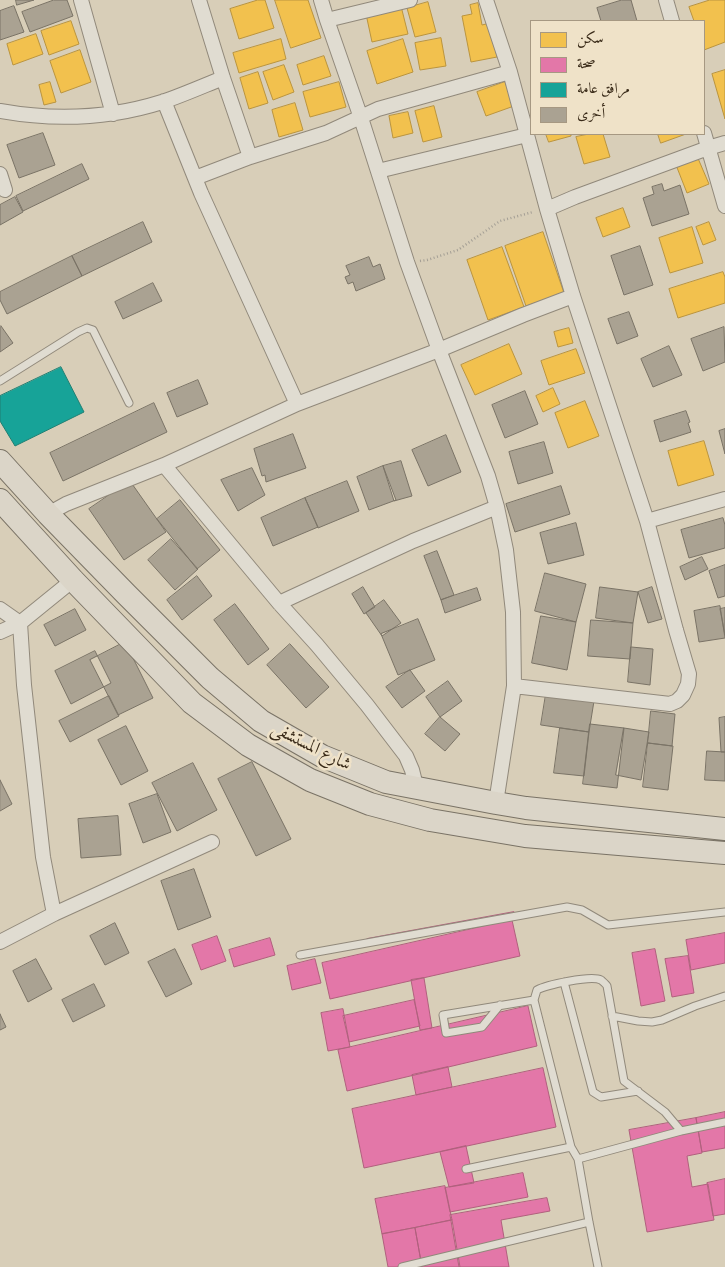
<!DOCTYPE html>
<html>
<head>
<meta charset="utf-8">
<style>
	body { margin:0 }
	#map { position:relative; width:725px; height:1267px; overflow:hidden; background:#d8ceb8; font-family:"Libre Bodoni",Amiri,serif }
	canvas { display:block }
	.legend { position:absolute; left:530px; top:20px; width:175px; height:115px; box-sizing:border-box; background:#efe2c8; border:1px solid #a69882; margin:0; padding:6px 9px; list-style:none; font-size:15px; color:#392a18 }
	.legend li { display:flex; align-items:center; gap:10px; height:25px }
	.legend b { width:25px; border:1px solid #a69882 }
</style>
</head>
<body>
<div id="map">
<canvas width="725" height="1267"></canvas>
<ul class="legend">
<li><b style="height:14px;background:#f2c14e"></b>سكن</li>
<li><b style="height:14px;background:#e377a8"></b>صحة</li>
<li><b style="height:14px;background:#17a398"></b>مرافق عامة</li>
<li><b style="height:14px;background:#aaa292"></b>أخرى</li>
</ul>
</div>
<script>
const context = document.querySelector('canvas').getContext('2d');
context.lineJoin = 'round';
function fill(path, color) {
  context.fillStyle = color;
  context.fill(path, 'evenodd');
}
function trace(path, color, width, dash) {
  context.strokeStyle = color;
  context.lineWidth = width;
  context.lineCap = dash ? 'butt' : 'round';
  context.setLineDash(dash || []);
  context.stroke(path);
}
function write(font, color, halo, rows, align = 'center') {
  context.font = font + ' "Libre Bodoni",Amiri,serif';
  context.lineWidth = 5;
  context.setLineDash([]);
  context.textBaseline = 'middle';
  context.strokeStyle = halo;
  context.fillStyle = color;
  for (const [text, x, y, turn = 0] of rows) {
    context.save();
    context.translate(x, y);
    context.rotate((+turn || 0) * Math.PI / 180);
    context.textAlign = isNaN(turn) ? turn : align;
    if (halo) context.strokeText(text, 0, 0);
    context.fillText(text, 0, 0);
    context.restore();
  }
}
const homes = new Path2D(`
	M258,0H265L274,28L239,39L230,9Z
	M275,0H308L321,38L291,48Z
	M710,0H725V42L704,50V21H694L689,7Z
	M428,2L436,32L415,37L407,8Z
	M478,3L482,25L490,23L497,57L471,62L462,16L472,14L470,5Z
	M401,6L408,34L372,42L366,14Z
	M71,21L79,44L49,55L41,31Z
	M36,34L43,54L13,65L7,44Z
	M441,38L446,66L420,70L415,43Z
	M281,39L286,59L239,73L233,53Z
	M403,39L413,72L377,84L367,51Z
	M80,50L91,82L61,93L50,61Z
	M324,56L331,76L303,85L297,65Z
	M284,65L294,92L273,100L263,72Z
	M725,70V119L712,74Z
	M258,72L268,103L249,109L240,78Z
	M50,82L56,102L44,105L39,85Z
	M339,82L346,107L310,117L303,92Z
	M505,82L514,106L486,116L477,92Z
	M295,103L303,130L279,137L272,110Z
	M434,106L442,137L423,142L415,111Z
	M408,112L413,133L393,138L389,116Z
	M546,134H571V136L549,142Z
	M589,134H603L610,157L584,164L576,137Z
	M658,134H686L661,143Z
	M697,156L709,184L687,193L676,165Z
	M623,208L630,227L603,237L596,218Z
	M709,222L716,240L703,245L696,227Z
	M692,227L703,263L670,273L659,238Z
	M543,232L564,293L526,306L505,246Z
	M502,247L524,307L488,320L467,260Z
	M723,272L725,277V303L678,318L669,289Z
	M569,328L573,343L558,347L554,332Z
	M509,344L522,374L475,395L461,365Z
	M576,349L585,373L549,385L541,361Z
	M553,388L560,404L543,412L536,396Z
	M585,401L599,436L568,448L555,413Z
	M704,441L714,475L678,486L668,451Z`);
fill(homes, '#f2c14e');
trace(homes, '#ba943e', 1);
const health = new Path2D(`
	M514,912L515,917L368,944L367,939Z
	M512,920L520,956L330,999L322,963Z
	M725,933V963L691,970L686,940Z
	M217,936L226,961L201,970L192,945Z
	M270,938L275,955L234,967L229,950Z
	M655,949L665,1001L641,1006L632,953Z
	M688,956L694,993L672,997L665,959Z
	M315,959L321,983L292,990L287,966Z
	M424,978L432,1028L420,1030L411,980Z
	M414,1000L420,1026L349,1042L343,1016Z
	M528,1006L537,1046L347,1091L338,1050Z
	M343,1009L350,1047L328,1051L321,1013Z
	M448,1067L452,1087L416,1095L412,1075Z
	M543,1068L556,1127L364,1168L352,1109Z
	M725,1112V1148L702,1152L696,1118Z
	M696,1118L702,1153L687,1156L692,1187L708,1184L714,1220L647,1232L629,1130Z
	M466,1146L474,1183L449,1187L440,1152Z
	M523,1173L528,1197L450,1212L445,1188Z
	M725,1179V1214L713,1216L707,1183Z
	M445,1186L452,1220L382,1234L375,1199Z
	M547,1198L550,1211L501,1220L509,1267H459L450,1215Z
	M452,1220L460,1267H422L415,1228Z
	M415,1228L422,1267H388L382,1234Z`);
fill(health, '#e377a8');
trace(health, '#b0607d', 1);
const public = new Path2D(`
	M61,367L84,412L15,446L0,421V396Z`);
fill(public, '#17a398');
trace(public, '#217f72', 1);
const building = new Path2D(`
	M16,0H34L17,5Z
	M54,0H67L73,16L30,32L22,12Z
	M622,0H631L637,21H601L597,8Z
	M14,6L24,32L0,40V11Z
	M43,133L55,165L19,178L7,145Z
	M82,164L89,179L23,211L16,196Z
	M662,184L664,191L680,185L689,214L652,226L643,198L654,194L652,187Z
	M15,197L23,212L0,225V205Z
	M143,222L152,242L82,276L72,256Z
	M640,246L653,285L624,295L611,256Z
	M72,256L82,276L7,314L0,300V292Z
	M369,257L373,267L380,264L385,279L356,291L353,282L348,284L345,277L350,275L346,266Z
	M153,283L162,301L123,319L115,302Z
	M629,312L638,336L617,344L608,319Z
	M1,326L13,343L0,352V327Z
	M724,327L725,362L703,371L691,339Z
	M669,346L682,375L653,387L641,359Z
	M198,380L208,404L177,417L167,393Z
	M525,391L538,424L505,438L492,405Z
	M154,403L167,432L63,481L50,453Z
	M686,411L690,422L688,423L691,432L660,442L654,421Z
	M725,429V454L719,431Z
	M293,434L306,468L266,482L265,475L262,476L254,449Z
	M446,435L461,472L428,486L412,450Z
	M544,442L553,473L518,484L509,452Z
	M401,461L412,496L394,501L383,466Z
	M383,466L396,500L369,510L357,477Z
	M252,468L265,495L238,511L221,480Z
	M130,481L166,532L124,560L89,509Z
	M347,481L359,511L318,528L305,498Z
	M561,486L570,514L515,532L506,504Z
	M305,498L318,527L273,546L261,518Z
	M180,500L220,550L197,569L157,519Z
	M723,518L725,525V548L689,558L681,530Z
	M576,523L584,555L548,564L540,533Z
	M171,539L198,569L175,590L148,560Z
	M437,551L454,595L441,600L424,556Z
	M702,557L708,569L685,580L680,567Z
	M725,565V596L718,598L709,571Z
	M545,573L586,584L576,622L535,611Z
	M197,576L212,596L182,620L167,600Z
	M363,587L375,607L364,614L352,594Z
	M600,587L638,592L633,623L596,618Z
	M652,587L662,619L648,623L638,592Z
	M477,588L481,600L445,613L441,600Z
	M384,600L401,623L382,636L366,613Z
	M235,604L269,649L248,665L214,620Z
	M720,606L725,638L699,642L694,611Z
	M725,608V635L720,609Z
	M75,609L86,630L55,646L44,625Z
	M541,616L576,622L567,670L532,663Z
	M418,619L435,660L398,675L381,634Z
	M591,620L633,623L630,659L588,656Z
	M125,642L153,698L118,715L90,660Z
	M290,644L329,687L306,708L267,665Z
	M631,647L653,649L650,685L628,682Z
	M95,651L111,683L71,704L55,671Z
	M410,670L425,691L402,708L386,687Z
	M448,681L462,701L440,717L426,697Z
	M546,694L594,701L589,732L541,725Z
	M109,696L119,716L70,742L59,721Z
	M651,711L675,714L672,746L648,743Z
	M440,717L460,734L445,751L425,734Z
	M725,717V752H721L719,718Z
	M590,724L624,728L617,788L583,784Z
	M126,726L148,771L121,785L98,740Z
	M560,728L589,732L584,776L554,773Z
	M624,728L649,732L641,780L616,775Z
	M648,743L673,746L668,790L643,787Z
	M707,751L725,752V781L705,780Z
	M252,762L291,839L256,856L218,779Z
	M193,763L217,810L177,831L152,783Z
	M0,780L12,804L0,811Z
	M157,794L171,832L143,843L129,804Z
	M118,816L121,855L81,858L78,819Z
	M194,869L211,917L178,930L161,881Z
	M115,923L129,953L105,965L90,936Z
	M175,949L192,984L166,997L148,962Z
	M36,959L52,989L28,1002L13,971Z
	M94,984L105,1006L73,1022L62,1000Z
	M0,1014L6,1027L0,1030Z`);
fill(building, '#aaa292');
trace(building, '#7a7366', 1);
const service = new Path2D(`
	M0,381L78,332L87,328L93,330L129,403
	M300,955L567,907L582,910L608,925L725,912
	M564,982L593,1092L601,1097L638,1091
	M500,1005L482,1027L446,1033L443,1015L534,1000
	M612,1016L638,1021L652,1022L662,1020L695,1006L725,996
	M578,1159L681,1131L725,1122
	M466,1169L571,1147
	M402,1267L589,1222
	M598,1267L589,1222L578,1159L571,1147L534,1000L537,990C546,985 591,975 601,980C602,981 606,984 607,986L624,1081L665,1112L681,1131`);
const minor = new Path2D(`
	M81,0L113,114
	M199,0L223,78L250,157
	M321,0L327,20L361,118L407,262L439,350L488,476L497,507L506,550L513,612L514,686L496,803
	M486,0L510,72L547,209L573,296L647,521L676,630L689,674L688,684L683,695L677,701L670,704L514,686
	M666,0L672,21
	M327,20L410,0
	M164,101L201,193L297,404
	M0,111C56,121 108,119 162,102C183,95 203,86 223,78
	M704,133L725,206
	M378,171L527,135
	M0,174L5,190
	M195,178L250,157L326,133L378,109L510,72
	M547,209L575,197L708,148L725,143
	M164,465L279,603L317,645L367,705L406,756L412,770L415,782L419,789
	M48,514L66,504L164,465L297,404L439,350L523,315L573,296
	M647,521L725,499
	M279,603L413,541L497,507
	M0,609L20,623L24,685L43,857L54,914
	M0,632L20,623L73,580
	M0,942L54,914L212,842`);
const primary = new Path2D(`
	M0,461L48,514L126,594L210,678L261,721L322,756L386,782L496,803L526,808L725,829
	M0,500L73,580L192,703L248,745L310,780L370,804L430,820L525,836L725,853`);
trace(service, '#91897b', 9);
trace(minor, '#91897b', 16);
trace(primary, '#7a7366', 24);
trace(new Path2D(`
	M420,261L427,260L458,250L500,221L533,212`), '#a39e94', 2.5, [1, 2.5]);
trace(service, '#e0dcd1', 7);
trace(minor, '#e0dcd1', 14);
trace(primary, '#dbd5c8', 22);
write('18px', '#392a18', '#efe2c8', [
	["شارع المستشفى",311,747,27]
]);
</script>
</body>
</html>
